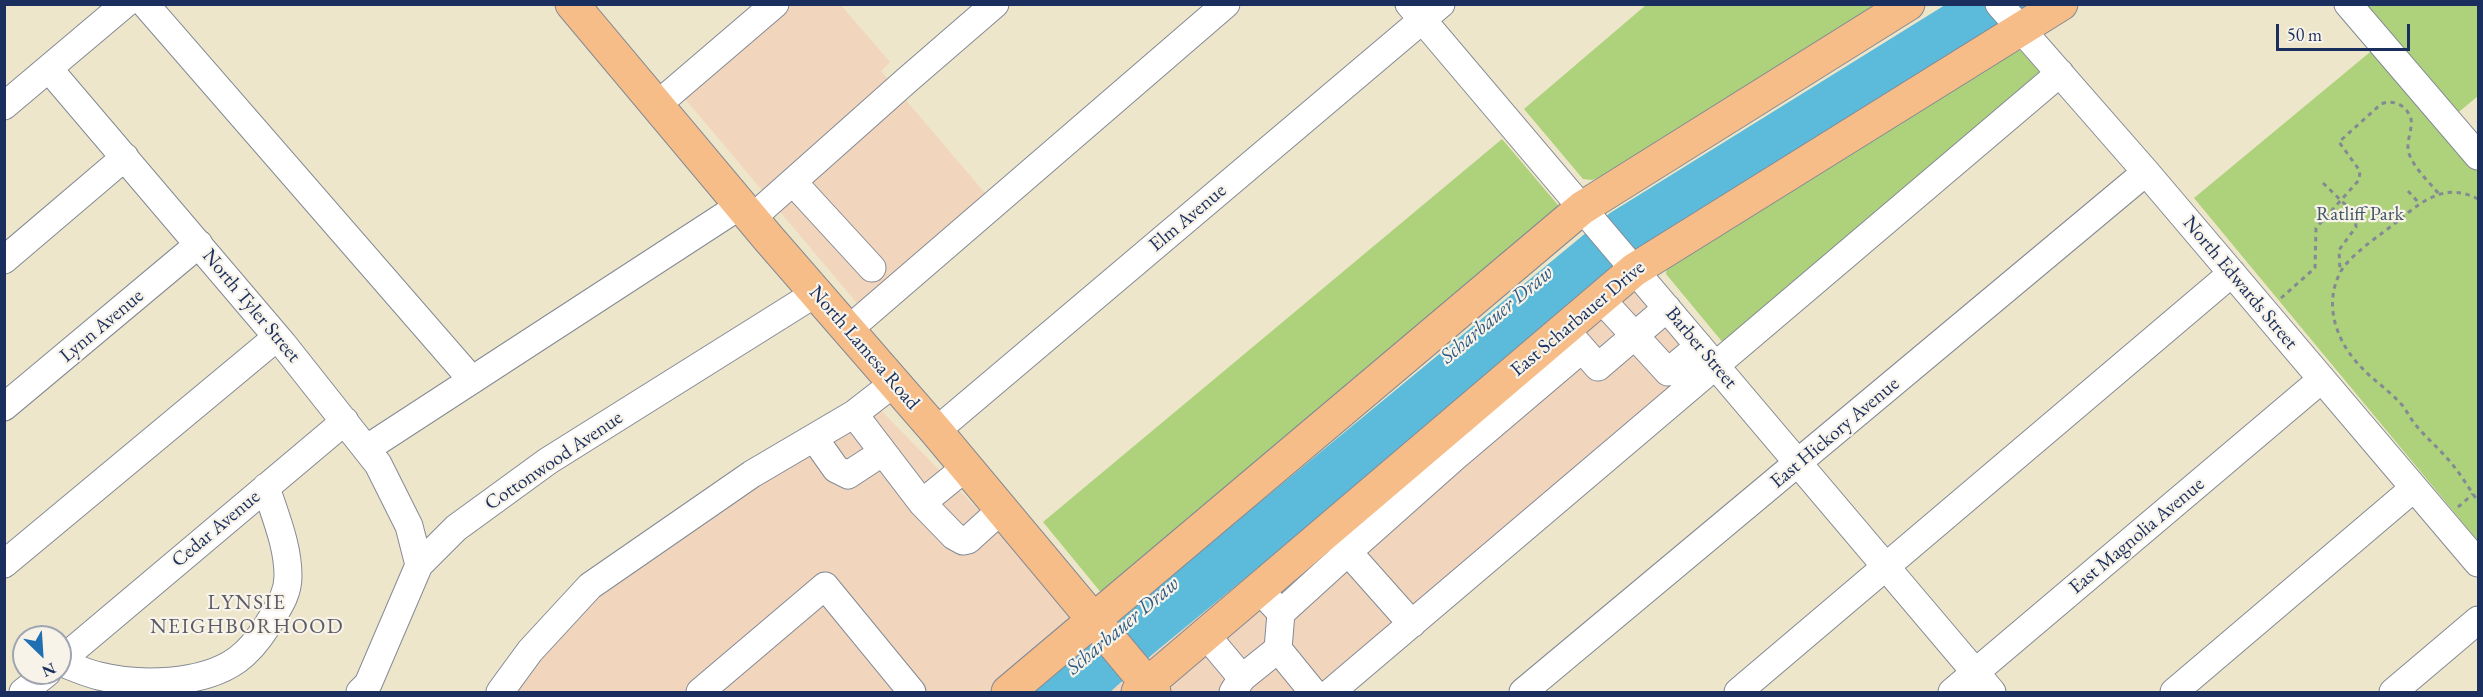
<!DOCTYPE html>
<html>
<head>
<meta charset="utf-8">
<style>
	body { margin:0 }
	#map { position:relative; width:2483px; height:697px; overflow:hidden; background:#eee6cb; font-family:"EB Garamond",serif }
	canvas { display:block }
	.frame { position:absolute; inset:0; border:6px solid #1b2f5e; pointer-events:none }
	.north { position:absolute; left:12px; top:625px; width:60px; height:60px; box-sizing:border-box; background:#f7f3e8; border:2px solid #9fa5b1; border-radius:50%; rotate:155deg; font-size:16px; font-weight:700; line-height:24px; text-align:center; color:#1b2f5e }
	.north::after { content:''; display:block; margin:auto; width:21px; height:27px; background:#1f6fb2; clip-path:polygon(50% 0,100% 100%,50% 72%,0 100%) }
	.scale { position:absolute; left:2276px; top:24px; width:134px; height:27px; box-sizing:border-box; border:3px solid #1b2f5e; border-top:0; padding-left:8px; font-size:18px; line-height:21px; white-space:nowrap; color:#1b2f5e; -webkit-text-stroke:4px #f7f3e8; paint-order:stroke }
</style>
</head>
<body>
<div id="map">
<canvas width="2483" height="697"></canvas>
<div class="frame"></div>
<div class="north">N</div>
<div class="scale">50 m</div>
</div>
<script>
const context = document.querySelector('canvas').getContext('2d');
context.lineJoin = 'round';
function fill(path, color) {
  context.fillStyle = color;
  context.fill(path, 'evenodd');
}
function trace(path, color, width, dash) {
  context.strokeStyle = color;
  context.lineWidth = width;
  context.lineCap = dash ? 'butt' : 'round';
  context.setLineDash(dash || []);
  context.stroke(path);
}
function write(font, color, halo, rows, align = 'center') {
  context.font = font + ' "EB Garamond",serif';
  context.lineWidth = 4.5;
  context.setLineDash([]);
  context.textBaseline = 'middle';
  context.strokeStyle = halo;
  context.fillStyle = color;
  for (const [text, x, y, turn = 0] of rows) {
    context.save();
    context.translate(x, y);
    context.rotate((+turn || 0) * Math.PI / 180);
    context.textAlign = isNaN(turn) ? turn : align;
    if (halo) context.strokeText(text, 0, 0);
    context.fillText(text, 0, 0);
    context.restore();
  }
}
fill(new Path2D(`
	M785,5H841L890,62L881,71L991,200L861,308L681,94Z
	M1608,241L1713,365L1325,692H490L536,631L863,392L1115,650Z`), '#f1d5bd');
fill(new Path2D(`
	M1646,5H1876L1603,176L1592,180L1583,179L1524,109Z
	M2359,5H2478V96L2454,116Z
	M2375,48L2478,169V541L2194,198Z
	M2011,50L2023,51L2047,80L1729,350L1666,274L1667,264Z
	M1502,139L1558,205L1556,220L1103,595L1043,522Z`), '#aed27b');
fill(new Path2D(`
	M1945,5H2032L1618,272L1154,653L1110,692H1030L1610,213Z`), '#5cbbda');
const minor = new Path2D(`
	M145,4L472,380
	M1409,4L1992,692
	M1999,4L2146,172L2478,563
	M2348,4L2478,156
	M49,69L283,344L378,464L409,526L419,565
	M657,105L775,4
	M4,106L125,4
	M793,182L872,268
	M752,218L906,81L995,4
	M4,260L125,157
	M1601,299L1668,372L1699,346
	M848,330L1226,4
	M1570,335L1598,367L1667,308
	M4,407L199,244
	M854,414L922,503
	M936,431L1441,4
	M814,438L836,469L848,475L883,452
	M366,449L741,205
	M1456,456L1582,349
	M965,468L922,503L954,536L963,541L968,540L1001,510
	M1329,530L1348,552L1456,456L1440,436
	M4,564L277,337
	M1281,613L1348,552L1412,624
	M1206,635L1242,678
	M1278,649L1313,692
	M60,661L345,421
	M60,662C73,667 86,673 99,676C139,686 202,685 237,660C248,652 260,637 267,626C277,609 288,596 288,576C288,545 275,516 266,487
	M23,692L47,673
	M360,692L368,684L419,565L456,528L548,461L816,293
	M500,692L530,651L590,586L752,474L854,414L894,383
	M700,692L825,586L912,692
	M1233,692L1242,678L1278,649L1281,613L1270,601
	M1331,692L2060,73
	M1523,692L2146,172
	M1738,692L2232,273
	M1952,692L2322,379
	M2174,692L2414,488
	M2393,692L2478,620`);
const major = new Path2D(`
	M572,4L769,239L936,431L1154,692
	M1008,692L1582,208L1908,4
	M1138,692L1634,270L2061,4`);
trace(minor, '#848a94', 29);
trace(major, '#848a94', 35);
trace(new Path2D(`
	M2323,183L2355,214L2356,227L2339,250L2340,272
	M2408,191L2419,203
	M2478,199C2446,182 2423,200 2398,221C2382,234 2349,255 2340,273C2323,306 2337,343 2362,368C2374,381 2390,391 2402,405C2407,411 2410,418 2415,424C2426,438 2441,450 2452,464C2462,476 2469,489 2478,501
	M2281,298L2315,268L2316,228L2359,180L2360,171L2339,142L2381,104C2393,99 2407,105 2411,119C2413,131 2404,144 2410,156C2416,170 2429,182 2439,194
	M2458,507L2473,494`), '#848a94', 3, [4.5, 4.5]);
trace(minor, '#fff', 27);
trace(major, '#f7bd88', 33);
write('20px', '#405865', '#f7f3e8', [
	["Ratliff Park",2360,215]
]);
write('20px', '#1b2f5e', '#f7f3e8', [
	["Elm Avenue",1188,218,-40],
	["North Edwards Street",2240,283,50],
	["North Tyler Street",251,306,50],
	["East Scharbauer Drive",1578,319,-40],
	["Lynn Avenue",102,326,-40],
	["North Lamesa Road",864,348,49],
	["Barber Street",1701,348,50],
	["East Hickory Avenue",1835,433,-40],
	["Cottonwood Avenue",554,461,-34],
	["Cedar Avenue",216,529,-40],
	["East Magnolia Avenue",2137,536,-40]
]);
write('italic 21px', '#2e5983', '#f7f3e8', [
	["Scharbauer Draw",1497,315,-40],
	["Scharbauer Draw",1123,626,-40]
]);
context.letterSpacing = '1.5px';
write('21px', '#5c5a66', '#f7f3e8', [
	["LYNSIE",247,603],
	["NEIGHBORHOOD",247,627]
]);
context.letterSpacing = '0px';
</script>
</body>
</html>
